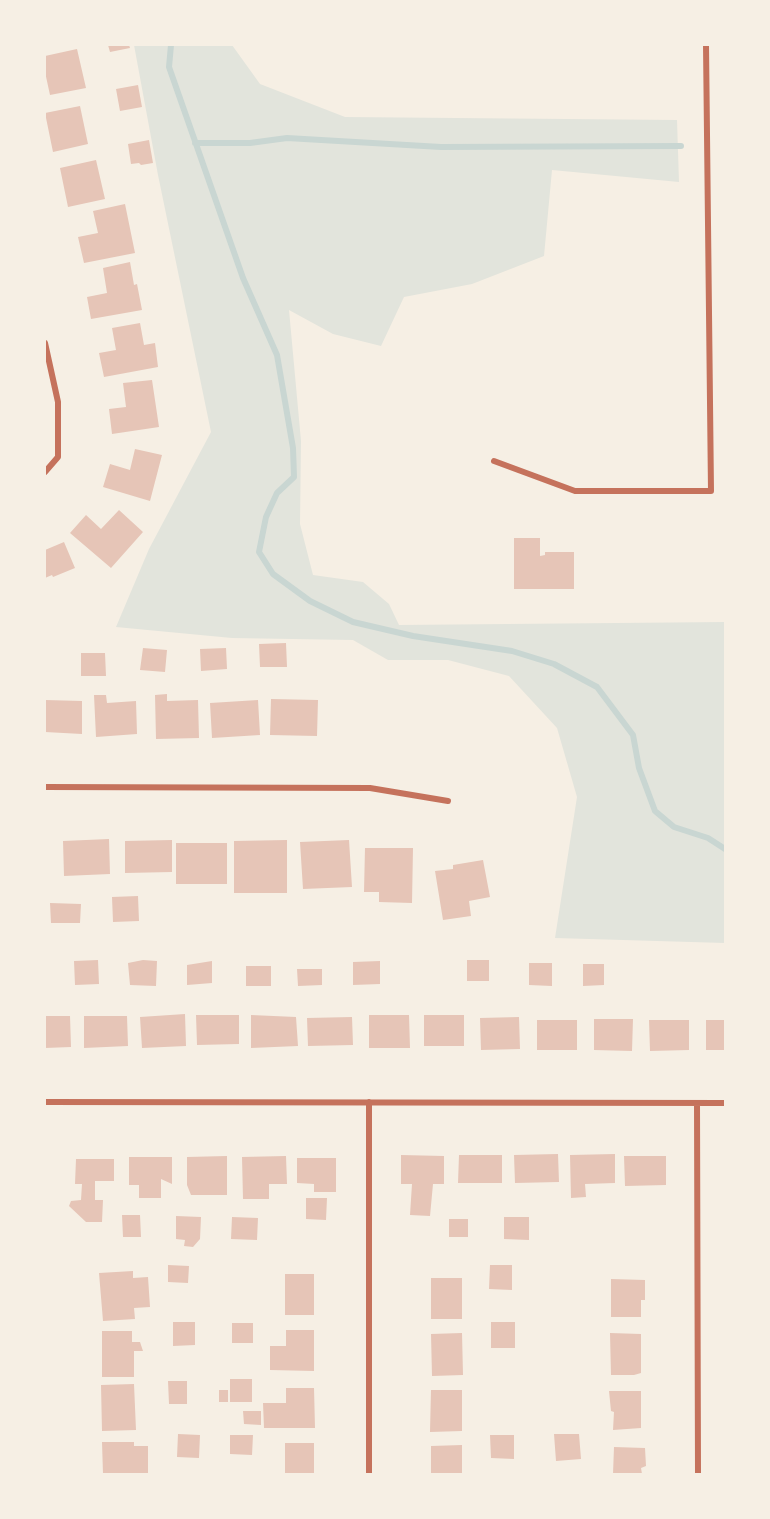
<!DOCTYPE html>
<html>
<head>
<meta charset="utf-8">
<style>
	body { margin:0 }
	#map { position:relative; width:770px; height:1519px; overflow:hidden; background:#f6efe4; font-family:"Asap Condensed",sans-serif }
	canvas { display:block }
	.frame { position:absolute; inset:0; border:46px solid #f6efe4; pointer-events:none }
</style>
</head>
<body>
<div id="map">
<canvas width="770" height="1519"></canvas>
<div class="frame"></div>
</div>
<script>
const context = document.querySelector('canvas').getContext('2d');
context.lineJoin = 'round';
function fill(path, color) {
  context.fillStyle = color;
  context.fill(path, 'evenodd');
}
function trace(path, color, width, dash) {
  context.strokeStyle = color;
  context.lineWidth = width;
  context.lineCap = dash ? 'butt' : 'round';
  context.setLineDash(dash || []);
  context.stroke(path);
}
fill(new Path2D(`
	M134,45H232L260,84L345,117L677,120L679,182L552,170L544,256L472,284L404,297L381,346L333,334L289,310L301,441L300,524L313,575L363,582L389,604L399,625L725,622V943L555,938L577,797L557,728L509,676L448,660H388L353,640L232,638L116,627L149,549L211,432L158,175Z`), '#e2e4dc');
trace(new Path2D(`
	M171,45L169,67L243,278L277,355L293,448L294,477L277,493L266,517L259,552L273,574L310,601L353,622L413,636L512,651L554,664L597,687L633,735L639,768L655,811L674,827L708,838L725,849
	M195,143H250L287,138L441,147L681,146`), '#c9d6d2', 6);
fill(new Path2D(`
	M108,45H129L130,48L110,52Z
	M77,49L86,88L50,95L45,72V56Z
	M138,85L142,107L120,111L116,89Z
	M80,106L88,144L53,152L45,113Z
	M149,140L153,163L141,165L139,163L131,164L128,144Z
	M96,160L105,199L68,207L60,168Z
	M125,204L135,253L84,263L78,237L98,233L93,211Z
	M130,262L134,285L137,284L142,310L91,319L87,297L107,293L103,268Z
	M140,323L144,345L155,343L158,367L104,377L99,353L116,350L112,328Z
	M152,380L159,427L112,434L109,409L126,407L123,383Z
	M135,449L162,455L150,501L103,487L110,464L130,470Z
	M119,510L143,532L111,568L70,533L86,515L101,529Z
	M514,538H540V556L545,555V552H574V589H514Z
	M64,542L75,568L53,577L52,575L45,578V550Z
	M286,643L287,667H260L259,644Z
	M143,648L167,650L165,672L140,670Z
	M226,648L227,669L201,671L200,649Z
	M81,653H105L106,676H81Z
	M167,694V701L198,700L199,738L156,739L155,695Z
	M94,695H106L107,703L136,701L137,734L96,737Z
	M271,699L318,700L317,736L270,735Z
	M45,700L82,701V734L45,732Z
	M258,700L260,735L212,738L210,703Z
	M109,839L110,874L64,876L63,841Z
	M172,840V872L125,873V841Z
	M287,840V893H234V841Z
	M349,840L352,887L303,889L300,842Z
	M176,843H227V884H176Z
	M365,848H413L412,903L379,902V892H364Z
	M483,860L490,897L469,901L471,916L443,920L435,871L453,869V865Z
	M138,896L139,921L113,922L112,897Z
	M50,903L81,904L80,923H51Z
	M98,960L99,984L75,985L74,961Z
	M143,960L157,961L156,986L130,985L128,963Z
	M467,960H489V981H467Z
	M212,961V983L187,985V965Z
	M380,961V984L353,985V962Z
	M529,963H552V986L529,985Z
	M583,964H604V985L583,986Z
	M246,966H271V986H246Z
	M297,969H322V985L298,986Z
	M185,1014L186,1046L142,1048L140,1017Z
	M196,1015H239V1044L197,1045Z
	M251,1015L296,1017L298,1046L251,1048Z
	M369,1015H409L410,1048H369Z
	M424,1015H464V1046H424Z
	M45,1016H70L71,1047L45,1048Z
	M84,1016H127L128,1046L84,1048Z
	M352,1017L353,1045L308,1046L307,1018Z
	M519,1017L520,1049L481,1050L480,1018Z
	M594,1019H633L632,1051L594,1050Z
	M537,1020H577V1050H537Z
	M649,1020H689V1050L650,1051Z
	M706,1020H725V1050H706Z
	M558,1154L559,1182L515,1183L514,1155Z
	M615,1154V1183L585,1184L586,1197L571,1198L570,1155Z
	M401,1155L444,1156V1184H433L430,1216L410,1215L412,1184H401Z
	M459,1155H502V1183H458Z
	M227,1156V1195H191L187,1185V1157Z
	M286,1156L287,1184H269V1199H243L242,1157Z
	M624,1156H666V1185L625,1186Z
	M129,1157H172V1184L161,1179V1198H139V1185H129Z
	M297,1158H336V1192H314V1184L297,1183Z
	M76,1159H114V1181H95V1200H103L102,1222H86L69,1206L71,1201L81,1200L82,1184H75Z
	M306,1198H327L326,1220L306,1219Z
	M122,1215H140L141,1237H123Z
	M176,1216L201,1217L200,1239L193,1247L184,1246L185,1240L176,1239Z
	M232,1217L258,1218L257,1240L231,1239Z
	M504,1217H529V1240L504,1239Z
	M449,1219H468V1237H449Z
	M168,1265L189,1266L188,1283L168,1282Z
	M490,1265H512V1290L489,1289Z
	M133,1271V1278L148,1277L150,1307L134,1308L135,1319L103,1321L99,1273Z
	M285,1274H314V1315H285Z
	M431,1278H462V1319H431Z
	M611,1279L645,1280V1300H641V1317H611Z
	M173,1322H195V1345L173,1346Z
	M491,1322H515V1348H491Z
	M232,1323H253V1343H232Z
	M286,1330H314V1371L270,1370V1346H286Z
	M102,1331H132V1342H140L143,1351H134V1377H102Z
	M462,1333L463,1375L432,1376L431,1334Z
	M610,1333L641,1334V1373L634,1375H611Z
	M230,1379H252V1402H230Z
	M168,1381H187V1404H169Z
	M134,1384L136,1430L102,1431L101,1385Z
	M286,1388H314L315,1428H264L263,1403H286Z
	M219,1390H228V1402H219Z
	M431,1390H462V1431L430,1432Z
	M609,1391H641V1428L613,1430L614,1412L611,1411Z
	M243,1411H261V1425L244,1424Z
	M178,1434L200,1435L199,1458L177,1457Z
	M554,1434H579L581,1459L556,1461Z
	M230,1435H253L252,1455L230,1454Z
	M490,1435H514V1459L491,1458Z
	M102,1442H134V1446H148V1474H103Z
	M285,1443H314V1474H285Z
	M462,1445V1474H431V1446Z
	M614,1447L645,1448L646,1466L641,1468L642,1474H613Z`), '#e6c5b7');
trace(new Path2D(`
	M45,343L58,402V457L45,472
	M494,461L575,491H711L706,45
	M45,787L370,788L448,801
	M45,1102L725,1103
	M369,1102V1474
	M697,1103L698,1474`), '#c5725c', 6);
</script>
</body>
</html>
